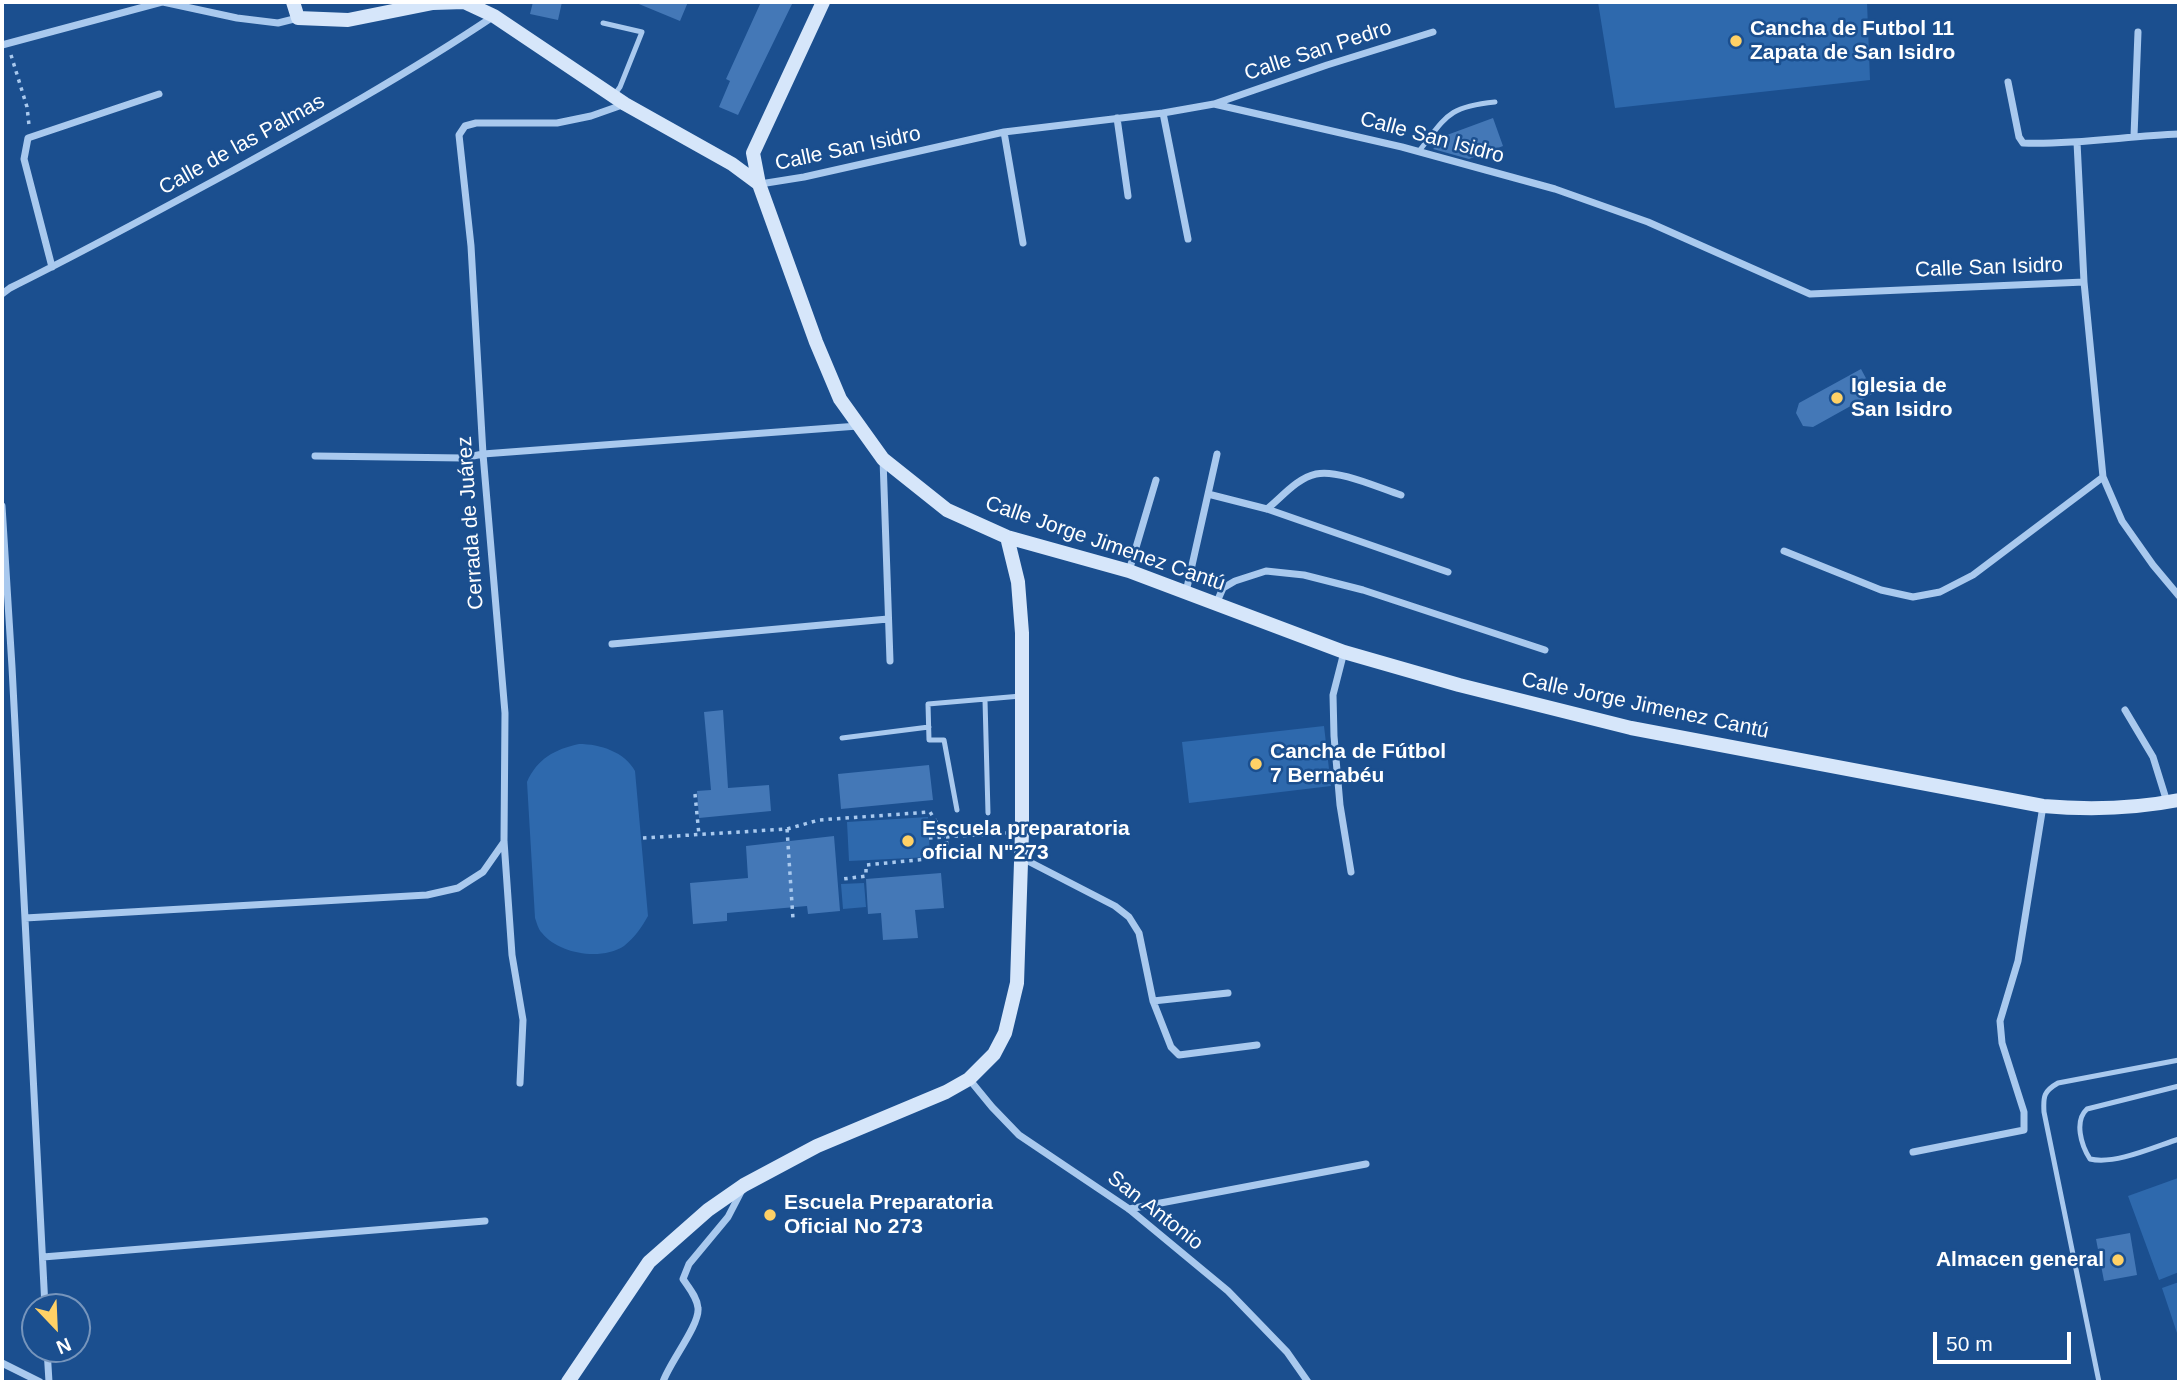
<!DOCTYPE html>
<html>
<head>
<meta charset="utf-8">
<style>
	body { margin:0 }
	#map { position:relative; width:2181px; height:1384px; overflow:hidden; background:#1b4f8f; font-family:Helvetica,sans-serif }
	canvas { display:block }
	.frame { position:absolute; inset:0; border:4px solid #fff; pointer-events:none }
	.north { position:absolute; left:21px; top:1293px; width:70px; height:70px; box-sizing:border-box; background:#1b4f8f; border:2px solid #7695bc; border-radius:50%; rotate:157deg; font-size:19px; font-weight:700; line-height:28px; text-align:center; color:#fff }
	.north::after { content:''; display:block; margin:auto; width:24px; height:32px; background:#ffd166; clip-path:polygon(50% 0,100% 100%,50% 72%,0 100%) }
	.scale { position:absolute; left:1933px; top:1332px; width:138px; height:32px; box-sizing:border-box; border:4px solid #fff; border-top:0; padding-left:9px; font-size:21px; line-height:24px; white-space:nowrap; color:#fff; -webkit-text-stroke:5px #1b4f8f; paint-order:stroke }
</style>
</head>
<body>
<div id="map">
<canvas width="2181" height="1384"></canvas>
<div class="frame"></div>
<div class="north">N</div>
<div class="scale">50 m</div>
</div>
<script>
const context = document.querySelector('canvas').getContext('2d');
context.lineJoin = 'round';
function fill(path, color) {
  context.fillStyle = color;
  context.fill(path, 'evenodd');
}
function trace(path, color, width, dash) {
  context.strokeStyle = color;
  context.lineWidth = width;
  context.lineCap = dash ? 'butt' : 'round';
  context.setLineDash(dash || []);
  context.stroke(path);
}
function write(font, color, halo, rows, align = 'center') {
  context.font = font + ' Helvetica,sans-serif';
  context.lineWidth = 5;
  context.setLineDash([]);
  context.textBaseline = 'middle';
  context.strokeStyle = halo;
  context.fillStyle = color;
  for (const [text, x, y, turn = 0] of rows) {
    context.save();
    context.translate(x, y);
    context.rotate((+turn || 0) * Math.PI / 180);
    context.textAlign = isNaN(turn) ? turn : align;
    if (halo) context.strokeText(text, 0, 0);
    context.fillText(text, 0, 0);
    context.restore();
  }
}
fill(new Path2D(`
	M1598,2H1867L1870,80L1615,108Z
	M1324,726L1331,786L1189,803L1182,742Z
	M579,744C600,744 625,752 635,771L648,916C642,927 634,938 624,946C601,961 559,954 542,933C538,929 537,923 535,918L527,782C537,759 555,749 579,744Z
	M928,817L930,857L849,861L847,822Z
	M864,883L866,907L843,909L841,884Z
	M2178,1178L2179,1183V1272L2159,1280L2128,1196Z
	M2179,1282V1339L2162,1288Z`), '#2e69ad');
fill(new Path2D(`
	M533,2H562L558,20L530,14Z
	M634,2H688L680,21Z
	M761,2H793L738,115L719,107L730,81L726,79Z
	M1493,118L1503,146L1469,159L1433,149L1447,135Z
	M1861,369L1874,393L1813,427L1803,426L1796,413L1799,403Z
	M723,710L728,788L769,785L771,811L699,818L697,791L711,790L704,712Z
	M929,765L933,800L841,809L838,774Z
	M834,836L840,911L808,914L807,906L727,913V921L693,924L690,883L748,878L746,846Z
	M941,873L944,908L915,910L918,938L883,940L881,913L868,914L866,879Z
	M2130,1233L2137,1275L2104,1281L2096,1239Z`), '#4478b7');
trace(new Path2D(`
	M11,55L27,107L29,125
	M695,794L699,835
	M787,829L793,919
	M643,838L787,829L819,820L930,812L946,837L948,857L866,865V876L843,879
	M929,838L1006,833`), '#a9c9ee', 3.5, [3.5, 5]);
trace(new Path2D(`
	M603,23L642,32L620,87L615,94
	M1419,151C1447,116 1447,107 1495,102
	M985,700L988,813
	M842,738L929,727
	M957,810L944,740H929L928,704L1021,696
	M2179,1086L2087,1109C2074,1121 2081,1145 2090,1159C2115,1165 2154,1147 2179,1139
	M2099,1382L2044,1112C2043,1096 2044,1091 2058,1083L2179,1060`), '#a9c9ee', 5);
trace(new Path2D(`
	M163,2L237,18L278,23L298,18
	M2,45L162,2
	M2008,82L2019,137L2023,143C2075,145 2127,136 2179,134
	M1214,104L1327,65L1433,32
	M1163,113L1188,239
	M1117,118L1128,196
	M1004,132L1023,243
	M2134,136L2138,32
	M2077,142L2084,282L2103,477L2122,521L2153,565L2179,596
	M760,184L804,177L1004,132L1163,113L1214,104L1402,147L1555,189L1648,222L1810,294L2084,282
	M52,267L24,159L28,138L159,94
	M2,294L10,288C85,251 158,211 232,171C321,122 409,73 494,16
	M315,456L463,458L483,454L858,426
	M883,459L890,661
	M1208,494L1267,509L1448,572
	M2,506L12,667L45,1307
	M1267,509C1281,498 1297,478 1316,474C1338,469 1379,488 1401,495
	M1784,551L1881,590L1913,597L1940,592L1973,575L2103,477
	M1129,571L1156,480
	M1186,592L1217,454
	M1216,604L1223,588L1235,581L1266,571L1304,575L1363,590L1545,650
	M612,644L888,619
	M1344,652L1333,695L1334,736L1340,805L1351,872
	M2125,710L2153,757L2167,802
	M1022,858L1115,906L1129,917L1139,933L1153,1001L1171,1047L1179,1055L1257,1045
	M25,918L427,895L458,888L483,872L504,842
	M1153,1001L1228,993
	M969,1079L992,1107L1019,1135L1129,1209L1228,1291L1287,1352L1308,1382
	M520,1083L523,1020L512,955L504,841L505,713L483,454L471,246L459,135L465,126L476,123H557L591,116L625,104
	M1913,1152L2024,1130V1112L2002,1043L2000,1021L2018,961L2043,806
	M1129,1209L1366,1164
	M43,1257L485,1221
	M47,1349L49,1382
	M2,1363L40,1382
	M663,1382C669,1363 700,1325 698,1308C697,1297 689,1288 683,1279L689,1264L728,1217L742,1190`), '#a9c9ee', 7);
trace(new Path2D(`
	M293,2L298,18L348,20L433,3L464,2L494,16L625,104L732,164L759,184
	M823,2L753,153L759,184L816,342L840,399L883,459L947,510L1007,537L1129,571L1344,652L1459,685L1631,728L2043,806C2089,810 2133,809 2179,800
	M568,1382L649,1262L708,1210L744,1185L817,1146L946,1092L969,1079L994,1054L1005,1033L1017,983L1022,832V633L1018,582L1007,537`), '#d6e6fa', 14);
for (const [x, y, r, color] of [
	[1736,41,7,"#ffd166"],
	[1837,398,7,"#ffd166"],
	[1256,764,7,"#ffd166"],
	[908,841,7,"#ffd166"],
	[770,1215,7,"#ffd166"],
	[2118,1260,7,"#ffd166"]
]) {
  const dot = new Path2D();
  dot.arc(x, y, r, 0, 2 * Math.PI);
  context.fillStyle = color;
  context.fill(dot);
  trace(dot, '#1b4f8f', 2.5);
}
write('bold 21px', '#fff', '#1b4f8f', [
	["Cancha de Futbol 11",1750,29],
	["Zapata de San Isidro",1750,53],
	["Iglesia de",1851,386],
	["San Isidro",1851,410],
	["Cancha de Fútbol",1270,752],
	["7 Bernabéu",1270,776],
	["Escuela preparatoria",922,829],
	["oficial N\"273",922,853],
	["Escuela Preparatoria",784,1203],
	["Oficial No 273",784,1227],
	["Almacen general",2104,1260,"right"]
], 'left');
write('21px', '#fff', '#1b4f8f', [
	["Calle San Pedro",1318,51,-18],
	["Calle San Isidro",1432,138,15],
	["Calle de las Palmas",242,145,-29],
	["Calle San Isidro",848,149,-12],
	["Calle San Isidro",1989,268,-2],
	["Cerrada de Juárez",471,523,-94],
	["Calle Jorge Jimenez Cantú",1105,544,19],
	["Calle Jorge Jimenez Cantú",1645,706,12],
	["San Antonio",1155,1211,38]
]);
</script>
</body>
</html>
